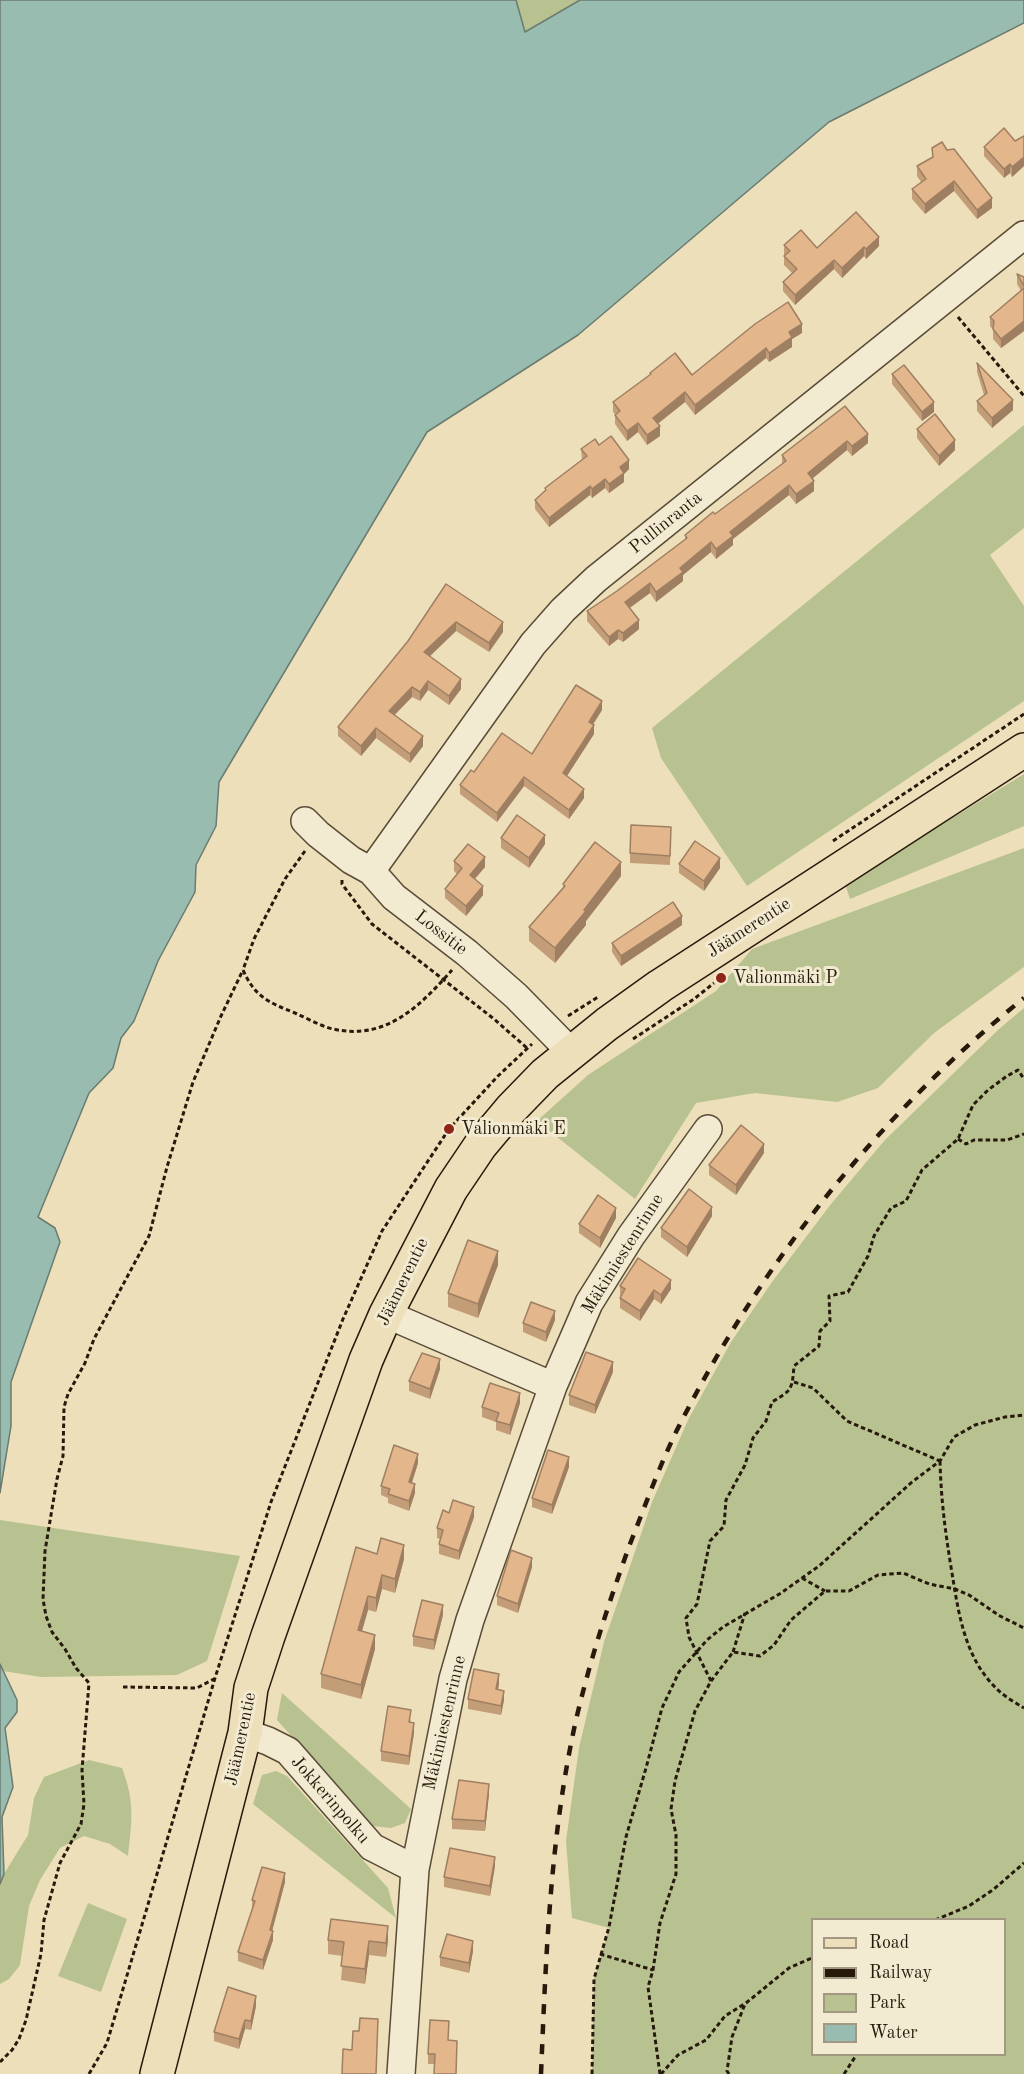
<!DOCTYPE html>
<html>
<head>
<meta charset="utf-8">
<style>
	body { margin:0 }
	#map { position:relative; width:1024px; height:2074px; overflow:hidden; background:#eddfb9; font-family:"Old Standard TT",serif }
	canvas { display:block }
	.legend { position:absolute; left:811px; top:1918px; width:195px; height:138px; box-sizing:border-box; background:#f3ead2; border:2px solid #a19783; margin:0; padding:8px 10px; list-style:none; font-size:18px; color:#271a0c }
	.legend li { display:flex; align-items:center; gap:12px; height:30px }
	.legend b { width:30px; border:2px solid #a19783 }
</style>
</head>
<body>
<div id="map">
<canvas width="1024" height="2074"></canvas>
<ul class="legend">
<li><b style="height:8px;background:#eddfb9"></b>Road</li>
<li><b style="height:8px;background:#271a0c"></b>Railway</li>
<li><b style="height:16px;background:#b7c290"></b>Park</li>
<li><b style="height:16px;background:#99bcb1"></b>Water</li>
</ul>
</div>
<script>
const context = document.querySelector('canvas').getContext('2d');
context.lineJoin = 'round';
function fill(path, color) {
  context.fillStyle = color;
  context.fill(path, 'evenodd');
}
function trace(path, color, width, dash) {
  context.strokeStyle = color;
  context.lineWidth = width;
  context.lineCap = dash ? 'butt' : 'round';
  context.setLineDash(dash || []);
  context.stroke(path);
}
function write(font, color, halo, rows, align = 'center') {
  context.font = font + ' "Old Standard TT",serif';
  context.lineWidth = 6;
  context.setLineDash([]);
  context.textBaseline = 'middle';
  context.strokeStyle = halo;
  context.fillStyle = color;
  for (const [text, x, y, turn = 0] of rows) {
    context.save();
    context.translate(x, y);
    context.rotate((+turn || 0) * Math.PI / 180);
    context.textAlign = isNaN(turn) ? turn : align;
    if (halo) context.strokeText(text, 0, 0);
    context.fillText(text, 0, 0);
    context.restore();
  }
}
fill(new Path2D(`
	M516,0H580L525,33Z
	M1024,425V528L990,555L1024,606V701L747,886L661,758L652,728Z
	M1024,774V826L850,899L845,884Z
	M1024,848V967L934,1033L878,1088L837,1102L755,1093L696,1103L635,1199L537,1121L588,1075L716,991L752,949Z
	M1024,1008V2074H592L594,1979L609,1928L572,1918L566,1841L579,1748L604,1642L652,1502L688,1420L731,1342L772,1282L831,1204L884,1141L999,1029ZM812,1920H1004V2054H812Z
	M0,1520L240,1556L207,1661L177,1675L41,1677L3,1671L0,1664Z
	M282,1693L411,1809L405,1823L391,1828L373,1826L277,1720Z
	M89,1760L122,1768C135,1802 132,1821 128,1856L110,1844L84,1836L60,1848L40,1880L29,1906L20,1965L9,1979L0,1984V1884L4,1874L28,1835L34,1798L44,1777Z
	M276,1771L287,1776L388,1888L396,1918L253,1804L262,1775Z
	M88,1903L127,1919L101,1992L58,1976Z`), '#b7c290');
const water = new Path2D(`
	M0,0H516L525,32L580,0H1024V23L829,122L578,335L427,432L219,782L216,826L196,865L195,892L158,961L134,1021L121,1038L113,1068L89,1093L38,1217L55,1228L60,1242L11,1382V1426L0,1493Z
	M0,1664L17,1700V1712L5,1728L13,1787L2,1817L4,1874L0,1884Z`);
fill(water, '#99bcb1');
trace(water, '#6b7b6f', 1.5);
const minor = new Path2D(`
	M305,821L318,834L351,860L371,871L394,897L467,953L516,996L571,1052
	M371,871L533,644L563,610L596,579L1024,235
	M386,1314L553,1386
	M245,1733L268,1741L288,1751L372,1847L415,1869
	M401,2074L415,1869L453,1679L470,1620L553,1386L589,1303L631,1236L708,1129`);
const major = new Path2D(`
	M157,2074L245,1733L251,1688L268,1636L366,1360L386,1314L451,1189L480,1146L511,1109L545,1074L607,1024L660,986L1024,750`);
trace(minor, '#584b37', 30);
trace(major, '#271a0c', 36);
trace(new Path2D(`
	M958,317L1024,396
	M833,841L1024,714
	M305,851L285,879L254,939L243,970C255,997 268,1002 295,1013C307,1018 320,1026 333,1029C386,1041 420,1006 452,970
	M342,880V884L372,924L494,1019L527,1048
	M568,1016L598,997
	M633,1039L694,999L714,983
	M958,1139L966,1144L974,1140H1007L1024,1134
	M794,1382L813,1388L847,1421L940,1461
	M940,1461C941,1499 945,1530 951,1567C958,1609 963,1654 994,1686C1002,1695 1014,1702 1024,1708
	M802,1578L825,1591
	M733,1652L745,1613
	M711,1681L689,1637L686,1618L697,1604L710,1541L724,1526L726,1500L745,1465L753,1438L766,1421L772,1402C792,1390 792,1390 794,1366L819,1346L820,1331L830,1321L829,1296L848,1292L868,1256L874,1236L891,1208L906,1201L922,1170L958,1139L973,1105L988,1090L1007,1076L1018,1070L1024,1079
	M123,1687L197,1688L214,1679
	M935,1920L969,1906L994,1889L1024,1863
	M600,1954L653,1970
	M0,2062L12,2050L19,2039L26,2020L41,1954L44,1920L60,1863L81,1824L84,1804L82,1770L89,1683L76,1668L65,1649L52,1632L46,1616L43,1599L45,1551L57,1479L63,1456L64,1407L68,1394L85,1363L94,1339L149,1236L167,1167L193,1082L221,1016L243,970
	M89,2074L107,2043L215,1678L271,1502L343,1319L382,1231L449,1129L498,1076L532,1044
	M592,2074L594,1979L609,1927L626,1837L646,1768L662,1708L679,1672L707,1640L723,1627L781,1593L819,1566L912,1482L940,1461L954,1437L975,1425L1005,1417L1024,1415
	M660,2074L648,1987L653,1970L660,1923L676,1874V1835L671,1809L675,1781L695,1711L711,1681L733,1652L760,1656L774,1645L791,1620L825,1591H849L878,1575L903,1573L929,1584L955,1589L969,1595L1000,1616L1024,1628
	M661,2074L678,2055L706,2040L725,2016L746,2003L789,1968L812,1958
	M729,2074L727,2071L732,2037L745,2004
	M844,2074L857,2054`), '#271a0c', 3, [4.5, 3]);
trace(minor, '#f3ead2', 27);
trace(major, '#eddfb9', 33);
trace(new Path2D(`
	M541,2074C546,1956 550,1836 576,1720C590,1660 609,1602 630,1544C645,1506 659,1467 677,1430C761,1263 878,1115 1024,998`), '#271a0c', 4.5, [10, 10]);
fill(new Path2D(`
	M1024,136V166L1012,177L1010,173L1004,178L984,156V147L1015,141Z
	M947,150L992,208L977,219L954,191L925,214L912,199V189L921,182L917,176V166Z
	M784,245L817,248L879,246L866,259L864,256L842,278L834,269L795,305L783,291V282L792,273L784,265Z
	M1017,274L1024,277V331L1001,348L993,339V330L990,326V317L1021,291L1017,284Z
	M802,333L792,339V347L769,362L766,358L695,415L685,402L658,424L660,436L647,445L638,432L627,441L615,424V414L613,412V402L650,375V373L692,375Z
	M977,363L1013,410L992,428L977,411V401L984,395L977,372Z
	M892,374L934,412L922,421L892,384Z
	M917,429L955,450L939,466L917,438Z
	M868,434V443L852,456L847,450L812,479L814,491L796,504L789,495L733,539V545L716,559L711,552L683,575V581L656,602L650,593L630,608L639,629L623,642L618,639L609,646L587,621V611L617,591L685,539V535L715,514L782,464V455Z
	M599,445L629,469L624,474V482L609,493L605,488L592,498L590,495L549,527L535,509V500L545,492V488L582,460L581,449Z
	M446,584L503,632L489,652L456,631L429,656L461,689L449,705L428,690L420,701L412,697L395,715L423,746L410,763L376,738L361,756L338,736V727L408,641Z
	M602,710L593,724L594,734L567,776L584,798L569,819L524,786L497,822L460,794V785L474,772L532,754Z
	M671,837L670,865L630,863V853Z
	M501,838L545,844L529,868L501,848Z
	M454,861L485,867L475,879L483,895L466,916L445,898V889L457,874L454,871Z
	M679,864L720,868L704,891L679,873Z
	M621,876L586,921V925L555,963L529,941V927L563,887V884Z
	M682,925L621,966L612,952V943Z
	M764,1153L736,1195L709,1175V1165Z
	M712,1216L687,1257L661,1237V1228Z
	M616,1218L600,1248L579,1233V1224Z
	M498,1265L478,1318L448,1307V1293Z
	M620,1286L671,1289L661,1304L654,1299L640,1321L620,1308V1298L621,1296H620Z
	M555,1320L546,1342L523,1332V1323Z
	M440,1369L430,1399L409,1391V1381Z
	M613,1372L595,1414L569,1405V1395Z
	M520,1403L510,1435L496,1430V1422L482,1417V1407Z
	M418,1463L412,1483L415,1493L409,1511L388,1503V1498L381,1495V1486Z
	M569,1467L552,1514L532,1507V1498Z
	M474,1517L459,1560L439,1554V1544L440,1539L437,1538V1528Z
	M377,1554L404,1559L395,1593L382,1589L376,1612L368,1610L362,1631L375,1649L361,1699L321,1688V1674Z
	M532,1567L518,1613L497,1605V1596Z
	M443,1615L434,1650L413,1646V1636Z
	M499,1684L498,1690L504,1700L501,1715L468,1709V1699Z
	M411,1719L410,1722L414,1733L409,1765L381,1761V1751Z
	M489,1794L485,1831L452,1829V1819Z
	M495,1866L490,1896L444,1887V1877Z
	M285,1882L272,1931L273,1940L263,1970L238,1961V1952L252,1909V1900Z
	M328,1940H388L386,1957L369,1955L365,1984L341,1980L343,1956L328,1954Z
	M473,1951L469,1973L440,1966V1957Z
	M256,2006L251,2030L245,2029L239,2049L214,2041V2032Z
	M449,2041L457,2050L456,2074H434L435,2064H428V2054Z`), '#c39d78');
fill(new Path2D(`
	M1024,157V166L1012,177V167Z
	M1010,164V173L1004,178V169Z
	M954,181V191L925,214V204Z
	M992,198V208L977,219V210Z
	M879,237V246L866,259V249Z
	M864,247V256L842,278V268Z
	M834,260V269L795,305V295Z
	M1024,321V331L1001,348V339Z
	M802,324V333L792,339V347L769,362V353L789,332Z
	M766,348V358L695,415V405Z
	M685,392V402L653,427V418Z
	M1013,400V410L992,428V418Z
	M934,402V412L922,421V412Z
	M638,423V432L627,441V431Z
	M660,426V436L647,445V435Z
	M868,434V443L852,456V446Z
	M955,440V450L939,466V456Z
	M847,441V450L808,482V473Z
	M629,460V469L624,474V482L609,493V484L620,467Z
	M605,479V488L592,498V489Z
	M814,481V491L796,504V494Z
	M789,485V495L733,539V545L716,559V549L730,532Z
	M590,486V495L549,527V518Z
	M711,542V552L683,575V581L656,602V592L680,568Z
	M650,583V593L625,611V602Z
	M639,620V629L623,642V633Z
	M456,622V631L424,662V652Z
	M503,622V632L489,652V643Z
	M618,630V639L609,646V637Z
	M461,679V689L449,705V696Z
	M428,681V690L420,701V692Z
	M412,687V697L389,720V711Z
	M602,701V710L589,731V722Z
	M594,725V734L563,782V773Z
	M376,728V738L361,756V746Z
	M423,736V746L410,763V754Z
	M524,777V786L497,822V813Z
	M584,789V798L569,819V810Z
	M545,835V844L529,868V858Z
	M485,857V867L470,884V875Z
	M720,858V868L704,891V881Z
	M621,862V876L586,921V925L555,963V948Z
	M483,886V895L466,916V906Z
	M682,916V925L621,966V956Z
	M764,1144V1153L736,1195V1185Z
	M712,1207V1216L687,1257V1247Z
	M616,1208V1218L600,1248V1238Z
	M498,1251V1265L478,1318V1304Z
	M671,1280V1289L661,1304V1295Z
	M654,1290V1299L640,1321V1311Z
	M555,1311V1320L546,1342V1332Z
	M440,1359V1369L430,1399V1389Z
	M613,1362V1372L595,1414V1405Z
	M520,1393V1403L510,1435V1425Z
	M418,1454V1463L409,1491V1482Z
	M569,1457V1467L552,1514V1505Z
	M415,1484V1493L409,1511V1501Z
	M474,1507V1517L459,1560V1551Z
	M404,1545V1559L395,1593V1579Z
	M532,1558V1567L518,1613V1604Z
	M382,1575V1589L376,1612V1598Z
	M368,1596V1610L358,1644V1630Z
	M443,1605V1615L434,1650V1640Z
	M375,1635V1649L361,1699V1685Z
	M499,1674V1684L496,1699V1689Z
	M504,1691V1700L501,1715V1706Z
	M414,1723V1733L409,1765V1756Z
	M489,1784V1794L485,1831V1821Z
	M495,1857V1866L490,1896V1886Z
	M285,1873V1882L270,1939V1930Z
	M388,1926V1940L386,1957V1943Z
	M273,1931V1940L263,1970V1960Z
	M369,1941V1955L365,1984V1969Z
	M473,1941V1951L469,1973V1963Z
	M256,1996V2006L251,2030V2021Z
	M245,2020V2029L239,2049V2039Z`), '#9f7f62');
const building = new Path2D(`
	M1004,128L1015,141L1024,136V157L1012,167L1010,164L1004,169L984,147Z
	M942,142L947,150L954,149L992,198L977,210L954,181L925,204L912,189L926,179L917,166L933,157L932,148Z
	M856,212L879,237L866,249L864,247L842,268L834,260L795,295L783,282L797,269L784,256L790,251L784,245L801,230L817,248Z
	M1017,274L1024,277V286Z
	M1024,288V321L1001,339L993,329L994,321L990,317Z
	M788,302L802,324L789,332L792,337L769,353L766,348L695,405L685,392L653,418L660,426L647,435L638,423L627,431L615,415L620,411L613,402L651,374L650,373L675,353L692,375L755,324Z
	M977,363L1013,400L992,418L977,401L987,393Z
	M904,365L934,402L922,412L892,374Z
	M845,406L868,434L852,446L847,441L808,473L814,481L796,494L789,485L730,532L733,536L716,549L711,542L680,568L683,572L656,592L650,583L625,602L639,620L623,633L618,630L609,637L587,611L617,591L687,538L685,535L713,512L715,514L786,461L782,455Z
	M935,414L955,440L939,456L917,429Z
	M611,436L629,460L620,467L624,473L609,484L605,479L592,489L590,486L549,518L535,500L546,490L545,488L587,456L581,449L595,439L599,445Z
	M446,584L503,622L489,643L456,622L424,652L461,679L449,696L428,681L420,692L412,687L389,711L423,736L410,754L376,728L361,746L338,727L408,641Z
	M576,685L602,701L589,722L594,725L563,773L584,789L569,810L524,777L497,813L460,785L471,770L474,772L502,733L532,754Z
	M517,815L545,835L529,858L501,838Z
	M631,825L671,827L670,856L630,853Z
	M695,841L720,858L704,881L679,864Z
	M595,842L621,862L584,910L586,911L555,948L529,927L565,886L563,884Z
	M468,844L485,857L470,875L483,886L466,906L445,889L462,868L454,861Z
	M673,902L682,916L621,956L612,943Z
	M741,1125L764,1144L736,1185L709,1165Z
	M689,1189L712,1207L687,1247L661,1228Z
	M598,1195L616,1208L600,1238L579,1224Z
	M468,1240L498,1251L478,1304L448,1293Z
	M638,1258L671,1280L661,1295L654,1290L640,1311L620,1298L625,1289L620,1286Z
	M531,1302L555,1311L546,1332L523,1323Z
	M586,1352L613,1362L595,1405L569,1395Z
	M422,1353L440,1359L430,1389L409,1381Z
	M490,1383L520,1393L510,1425L496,1421L499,1413L482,1407Z
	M394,1445L418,1454L409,1482L415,1484L409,1501L388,1494L390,1489L381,1486Z
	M548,1450L569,1457L552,1505L532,1498Z
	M453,1500L474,1507L459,1551L439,1544L443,1530L437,1528L443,1510L449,1513Z
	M381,1538L404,1545L395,1579L382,1575L376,1598L368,1596L358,1630L375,1635L361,1685L321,1674L356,1547L377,1554Z
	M511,1550L532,1558L518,1604L497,1596Z
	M422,1600L443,1605L434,1640L413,1636Z
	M474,1669L499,1674L496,1689L504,1691L501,1706L468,1699Z
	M388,1706L411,1710L409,1722L414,1723L409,1756L381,1751Z
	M459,1780L489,1784L485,1821L452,1819Z
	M450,1848L495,1857L490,1886L444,1877Z
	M262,1867L285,1873L270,1930L273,1931L263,1960L238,1952L255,1901L252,1900Z
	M331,1919L388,1926L386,1943L369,1941L365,1969L341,1966L344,1942L328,1940Z
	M447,1934L473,1941L469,1963L440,1957Z
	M228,1987L256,1996L251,2021L245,2020L239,2039L214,2032Z
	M360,2018L378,2019L376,2074H342L343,2049L352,2050L353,2031H359Z
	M430,2020L449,2021L448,2040L457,2041L456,2074H434L435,2054H428Z`);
fill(building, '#e3b68c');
trace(building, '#9f7f62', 1.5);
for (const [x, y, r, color] of [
	[721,978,6,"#8f2418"],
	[449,1129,6,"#8f2418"]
]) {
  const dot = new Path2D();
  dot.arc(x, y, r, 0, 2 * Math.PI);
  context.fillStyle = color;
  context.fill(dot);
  trace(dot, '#f3ead2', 2);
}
write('18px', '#271a0c', '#f3ead2', [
	["Pullinranta",666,523,-39],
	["Jäämerentie",749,928,-33],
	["Lossitie",441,933,38],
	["Mäkimiestenrinne",623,1254,-58],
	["Jäämerentie",403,1282,-64],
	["Mäkimiestenrinne",445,1723,-77],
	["Jäämerentie",241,1739,-78],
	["Jokkerinpolku",330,1800,49]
]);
write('18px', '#271a0c', '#f3ead2', [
	["Valionmäki P",733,978],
	["Valionmäki E",461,1129]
], 'left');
</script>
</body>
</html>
